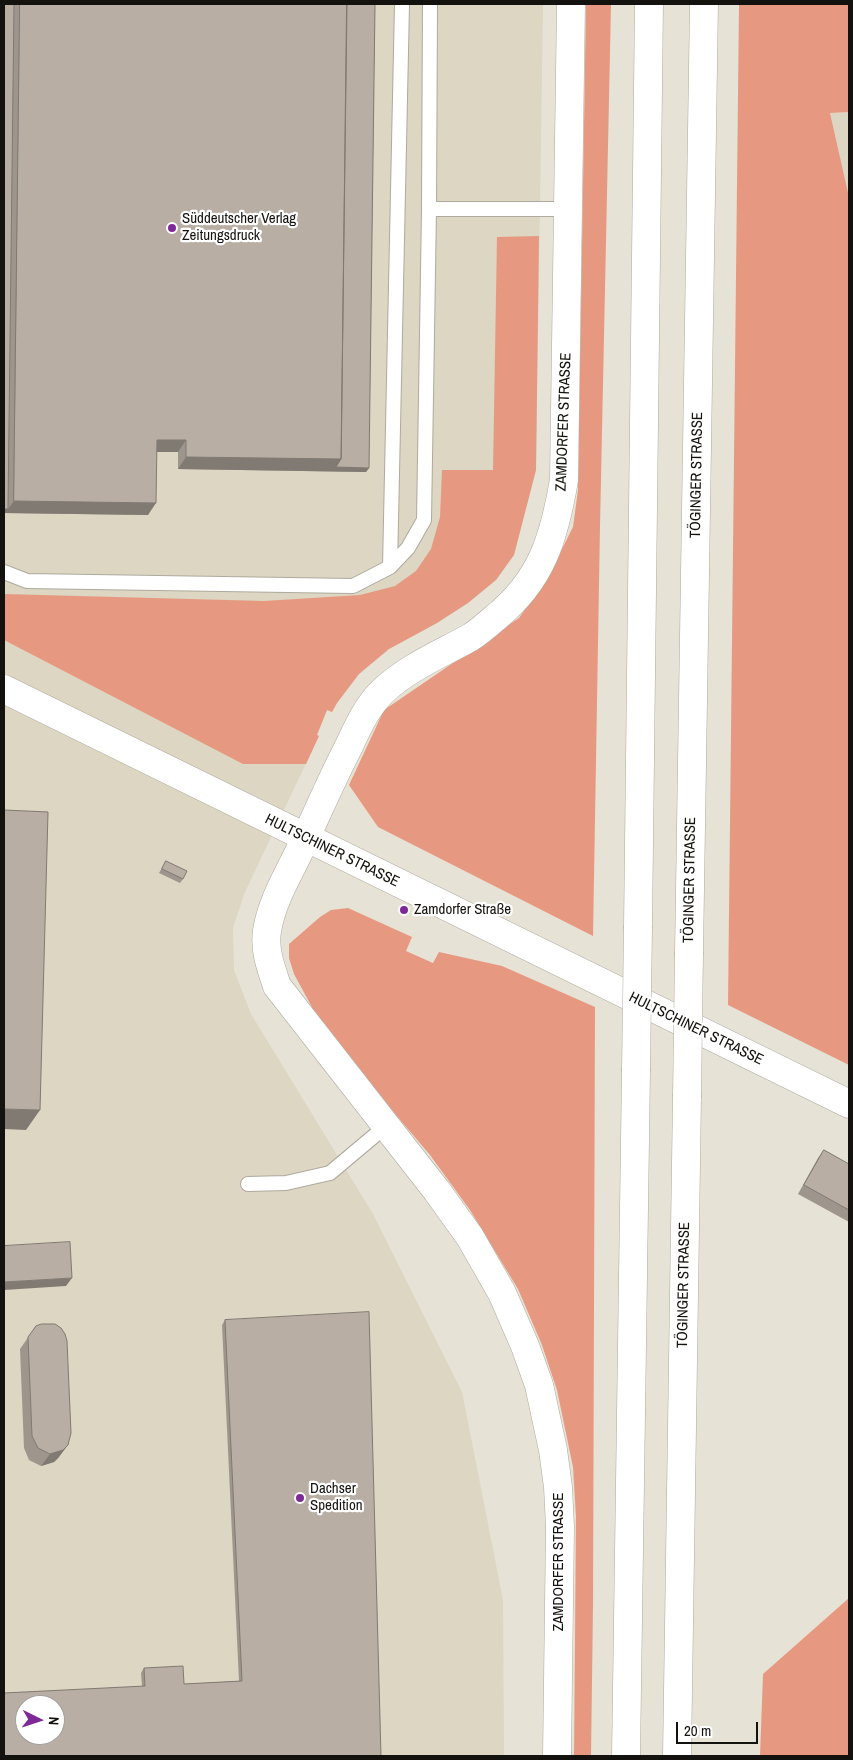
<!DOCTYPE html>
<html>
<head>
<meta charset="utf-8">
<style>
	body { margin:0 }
	#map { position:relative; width:853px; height:1760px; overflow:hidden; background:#e6e2d5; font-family:"Archivo Narrow",sans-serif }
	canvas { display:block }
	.frame { position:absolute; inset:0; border:5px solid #14120e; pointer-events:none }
	.north { position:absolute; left:15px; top:1695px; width:50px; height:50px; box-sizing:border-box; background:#fff; border:1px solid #a1a09f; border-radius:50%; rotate:94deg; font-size:14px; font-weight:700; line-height:20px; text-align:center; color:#14120e }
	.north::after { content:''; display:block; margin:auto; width:18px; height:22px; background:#7e2998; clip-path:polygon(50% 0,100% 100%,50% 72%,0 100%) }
	.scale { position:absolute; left:676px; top:1722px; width:82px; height:22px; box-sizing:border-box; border:2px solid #14120e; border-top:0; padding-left:6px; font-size:15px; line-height:18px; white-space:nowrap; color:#14120e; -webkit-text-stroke:4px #fff; paint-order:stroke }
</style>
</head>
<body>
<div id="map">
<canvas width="853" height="1760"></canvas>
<div class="frame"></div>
<div class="north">N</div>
<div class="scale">20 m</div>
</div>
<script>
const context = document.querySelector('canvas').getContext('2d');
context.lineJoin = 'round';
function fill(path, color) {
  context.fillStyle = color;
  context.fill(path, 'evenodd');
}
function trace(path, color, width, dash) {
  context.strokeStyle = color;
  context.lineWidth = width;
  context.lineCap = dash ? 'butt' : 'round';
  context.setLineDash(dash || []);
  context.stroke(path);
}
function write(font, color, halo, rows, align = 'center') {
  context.font = font + ' "Archivo Narrow",sans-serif';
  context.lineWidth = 4.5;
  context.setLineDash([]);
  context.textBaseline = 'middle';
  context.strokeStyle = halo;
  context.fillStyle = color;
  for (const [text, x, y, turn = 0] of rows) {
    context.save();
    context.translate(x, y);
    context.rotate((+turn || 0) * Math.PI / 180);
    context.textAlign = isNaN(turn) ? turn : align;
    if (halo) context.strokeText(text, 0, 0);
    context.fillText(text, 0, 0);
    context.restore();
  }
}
fill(new Path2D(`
	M4,4H543L536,470L514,555L496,580L468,603L437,623L389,649L359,674L337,703L332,712L327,710L317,735L319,736L245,892L233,928L234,970L251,1014L373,1214L462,1392L503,1600L504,1756H4ZM25,1705H55V1735H25Z
	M849,112V197L830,113Z`), '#dcd6c2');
fill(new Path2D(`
	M586,4H611L600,526L593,936L378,827L349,785L384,710L519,618L548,577L573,527L578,490Z
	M739,4H849V112L830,113L849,197V1065L728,1005Z
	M539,236L536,470L514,555L496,580L468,603L437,623L389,649L359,674L337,703L332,712L327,710L317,735L319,736L306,764H243L4,640V594L264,601L360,595L395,586L416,571L431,549L440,517L442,470H493L497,237Z
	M348,908L412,937L406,951L433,963L439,952L502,966L595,1007L593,1606L591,1756H574L576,1517L573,1467L557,1390L542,1345L518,1289L470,1210L430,1155L396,1115L313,1009L294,974L289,958V944L320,917L331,910Z
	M849,1598V1756H760L763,1674Z`), '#e69980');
const lane = new Path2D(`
	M429,209H568
	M390,567L402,4
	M4,572L27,581L353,586L390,567L408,548L424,520L429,209L430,4
	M248,1184L286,1183L330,1173L386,1126`);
const secondary = new Path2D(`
	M4,689L849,1104
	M557,1756L560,1527L558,1487L553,1450L539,1385L525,1346L502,1293L470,1237L437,1191L277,986C271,968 264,950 267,931C272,898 293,867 306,837C320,807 333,777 348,748C357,729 366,708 381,693C406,668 441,654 471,637C479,632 487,625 495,618C542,580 554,538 564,480L571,4`);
const highway = new Path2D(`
	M638,926L649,4
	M689,952L704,4
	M626,1756L636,1071
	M677,1756L687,1097`);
trace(lane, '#aeaa9e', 16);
trace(secondary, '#aeaa9e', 29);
trace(highway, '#aeaa9e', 29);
trace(lane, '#fff', 14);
trace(secondary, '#fff', 28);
trace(highway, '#fff', 28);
const highwayBridge = new Path2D(`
	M636,1071L638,926
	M687,1097L689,952`);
trace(highwayBridge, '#aeaa9e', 29, []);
trace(highwayBridge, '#fff', 28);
fill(new Path2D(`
	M4,4H375L369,468L366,472L178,469V452H157L148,515L4,513Z
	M166,861L183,879L180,883L159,873Z
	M824,1150L849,1164V1222L798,1194L818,1158Z
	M225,1320L381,1756L142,1686L141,1673L144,1668L184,1684L239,1681L222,1325Z
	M36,1326L59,1457L54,1462L41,1466L29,1460L24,1448L20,1349Z`), '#9e968d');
fill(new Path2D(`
	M157,440H186L178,452H148Z
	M186,457L341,459L369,468L366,472L178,469Z
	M14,501L156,503L148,515L4,513V509H8Z
	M4,1109L40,1110L26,1130L4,1129Z
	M72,1278L66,1286L4,1290V1282Z
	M68,1445L59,1457L54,1462L41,1466L50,1454Z`), '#817a73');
const building = new Path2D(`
	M4,4H14L8,509H4Z
	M20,4H347L341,459L186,457V440H157L156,503L14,501Z
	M347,4H375L369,468L336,467L341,459Z
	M4,810L48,812L40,1110L4,1109Z
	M166,861L187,871L183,879L162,869Z
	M824,1150L849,1164V1210L804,1185Z
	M70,1242L72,1278L4,1282V1246Z
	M369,1312L381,1756H4V1693L145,1686L144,1668L183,1666L184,1684L242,1681L225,1320ZM25,1705H55V1735H25Z
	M42,1324H55L61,1328L65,1334L67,1341L71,1433L68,1445L63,1450L50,1454L38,1448L32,1436L28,1337L36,1326Z`);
fill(building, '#b8aea4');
trace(building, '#817a73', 1);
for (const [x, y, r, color] of [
	[172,228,5,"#7e2998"],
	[404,910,5,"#7e2998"],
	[300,1498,5,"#7e2998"]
]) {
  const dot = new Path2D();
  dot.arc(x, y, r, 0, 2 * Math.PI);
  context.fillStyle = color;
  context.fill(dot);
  trace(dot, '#fff', 2);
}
write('15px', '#14120e', '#fff', [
	["Süddeutscher Verlag",182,219],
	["Zeitungsdruck",182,236],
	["Zamdorfer Straße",414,910],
	["Dachser",310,1489],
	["Spedition",310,1506]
], 'left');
write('15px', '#14120e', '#fff', [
	["ZAMDORFER STRASSE",564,422,-88],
	["TÖGINGER STRASSE",697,475,-89],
	["HULTSCHINER STRASSE",332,851,26],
	["TÖGINGER STRASSE",690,880,-89],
	["HULTSCHINER STRASSE",696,1029,26],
	["TÖGINGER STRASSE",684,1285,-89],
	["ZAMDORFER STRASSE",559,1562,-90]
]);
</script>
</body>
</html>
